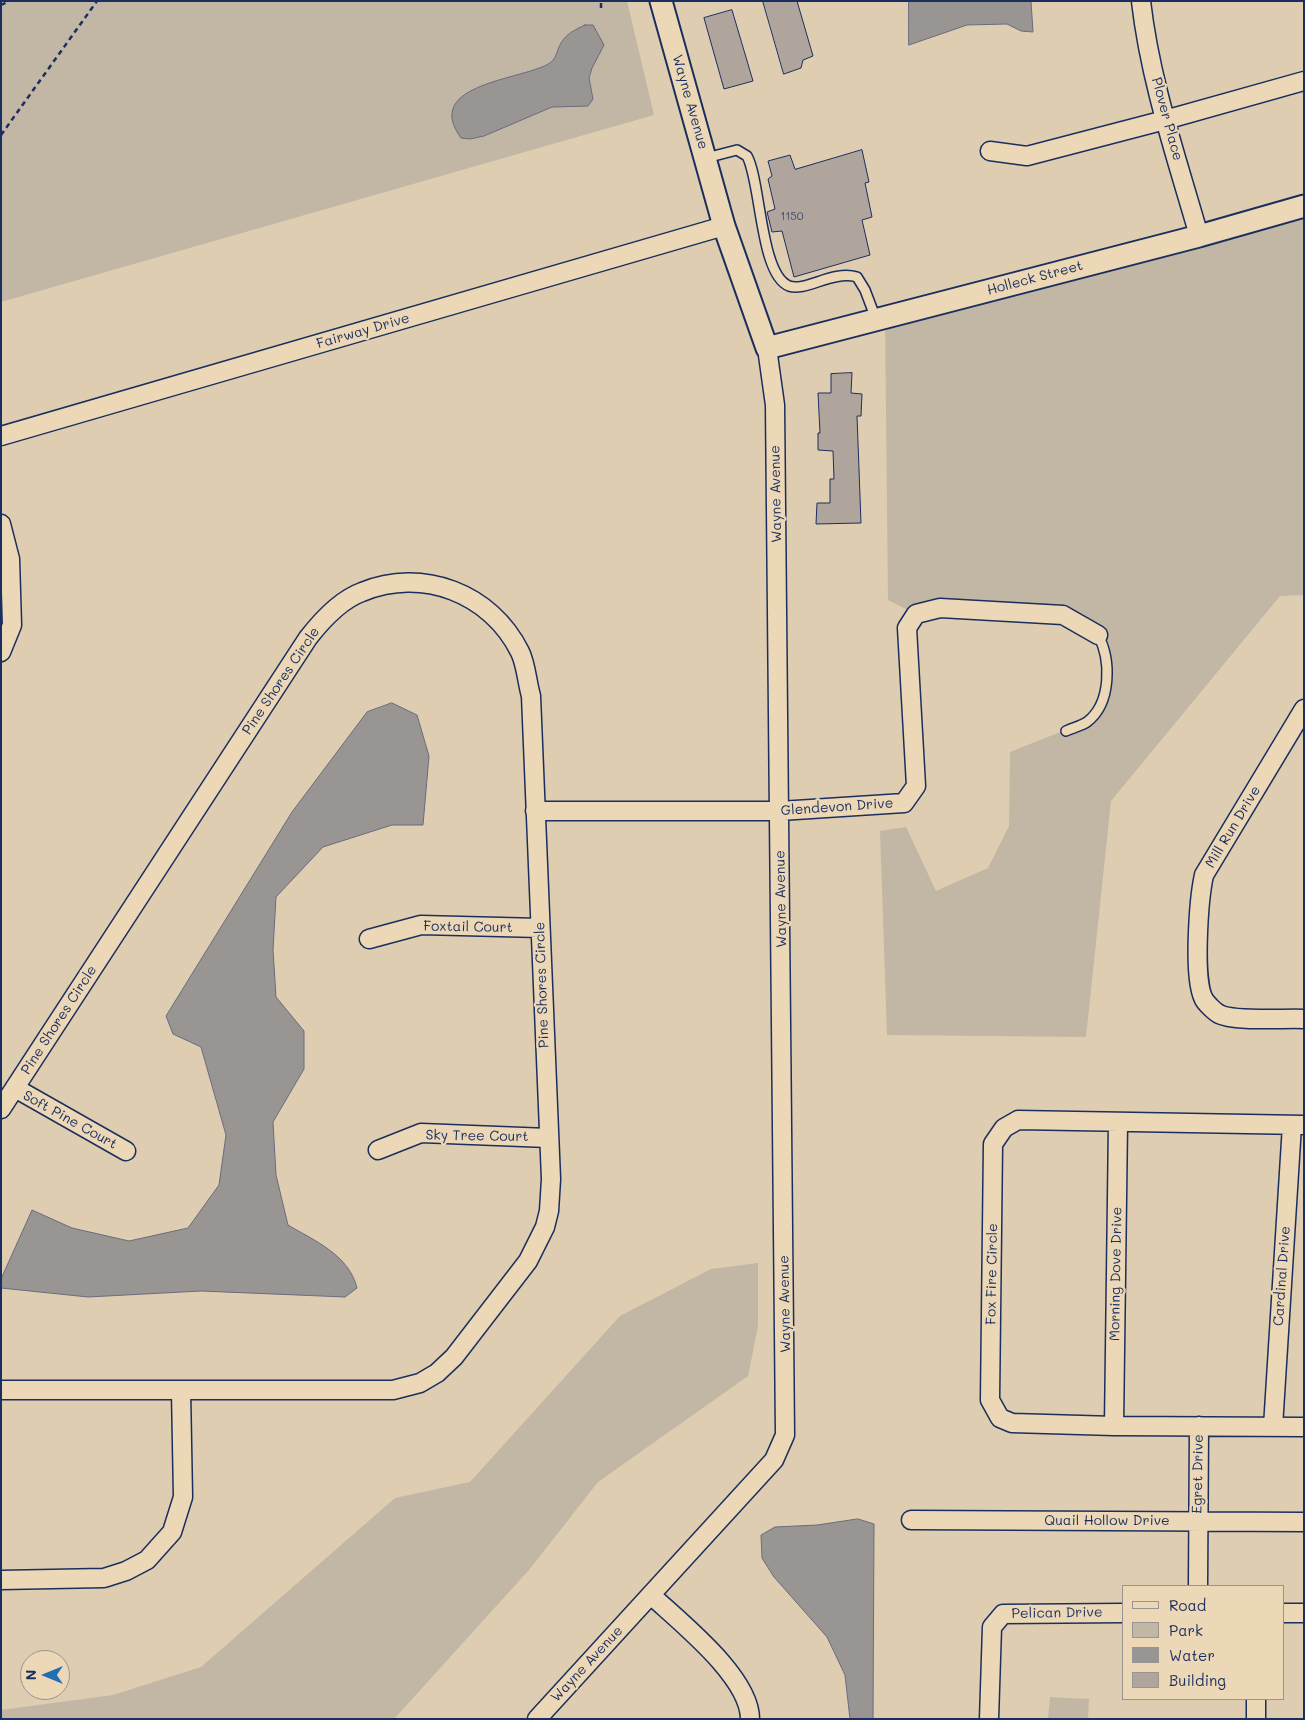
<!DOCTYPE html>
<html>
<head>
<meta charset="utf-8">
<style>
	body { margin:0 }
	#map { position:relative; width:1305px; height:1720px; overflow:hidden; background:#dfcdb1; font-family:Mali,sans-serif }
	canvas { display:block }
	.frame { position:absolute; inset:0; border:2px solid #1b2f5e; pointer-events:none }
	.legend { position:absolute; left:1122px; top:1585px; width:162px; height:115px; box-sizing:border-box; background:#ecd7b6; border:1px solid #989493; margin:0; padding:6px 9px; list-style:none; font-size:15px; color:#1b2f5e }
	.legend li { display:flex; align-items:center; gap:10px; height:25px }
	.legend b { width:25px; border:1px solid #989493 }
	.north { position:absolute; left:20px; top:1650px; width:50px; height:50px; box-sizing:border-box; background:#ecd7b6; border:1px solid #989493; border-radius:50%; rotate:270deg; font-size:14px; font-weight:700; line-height:20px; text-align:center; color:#1b2f5e }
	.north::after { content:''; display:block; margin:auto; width:18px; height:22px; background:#1f6fb2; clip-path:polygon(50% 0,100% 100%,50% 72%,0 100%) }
</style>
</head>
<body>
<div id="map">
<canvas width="1305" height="1720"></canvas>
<div class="frame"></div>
<ul class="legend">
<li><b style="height:6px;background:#ecd7b6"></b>Road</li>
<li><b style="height:14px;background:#c2b6a4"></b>Park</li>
<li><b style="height:14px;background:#999593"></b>Water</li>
<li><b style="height:14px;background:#afa59c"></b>Building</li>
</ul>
<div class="north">N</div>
</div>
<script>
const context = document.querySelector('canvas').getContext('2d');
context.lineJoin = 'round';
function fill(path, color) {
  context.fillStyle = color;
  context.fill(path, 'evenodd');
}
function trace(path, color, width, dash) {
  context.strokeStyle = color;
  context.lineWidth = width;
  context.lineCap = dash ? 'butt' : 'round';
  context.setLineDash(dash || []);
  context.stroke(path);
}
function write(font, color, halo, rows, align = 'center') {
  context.font = font + ' Mali,sans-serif';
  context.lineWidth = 4.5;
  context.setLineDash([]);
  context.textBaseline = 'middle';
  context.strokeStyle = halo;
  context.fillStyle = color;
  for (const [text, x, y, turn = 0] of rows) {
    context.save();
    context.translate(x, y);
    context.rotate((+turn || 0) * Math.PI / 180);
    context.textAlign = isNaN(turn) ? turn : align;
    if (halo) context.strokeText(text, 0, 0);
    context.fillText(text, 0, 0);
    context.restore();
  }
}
fill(new Path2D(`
	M1,1H627L654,115L1,302Z
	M1304,204V595L1280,596L1111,801L1086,1037L887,1035L880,831L906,827L936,891L988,868L1009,826L1010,752L1088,721L1103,700L1105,647L1063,615L916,614L888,600L885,317Z
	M758,1263V1326L748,1376L598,1482L529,1570L394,1719H1V1710L113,1695L201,1667L395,1498L470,1482L620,1316L711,1269Z
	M1050,1697L1089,1699L1088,1719H1048Z`), '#c2b6a4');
const water = new Path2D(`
	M909,1H1031L1033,32L1021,31L1007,24L967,25L909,45Z
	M585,25H593L604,45L592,68L589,78L593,99L588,106L552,107L484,136L470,139L461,138C421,83 524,80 550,63C557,58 557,49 561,43C567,33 575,30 585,25Z
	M392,703L417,715L429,756L423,825H392L323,847L276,897L273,950L276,997L304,1031V1069L273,1122L276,1175L288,1225C315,1241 349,1255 357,1288L345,1297L201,1291L88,1297L1,1288V1279L32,1210L72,1228L129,1241L188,1228L219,1185L226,1135L201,1047L173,1034L166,1016L292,812L367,712Z
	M858,1519L874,1524L873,1719H850L845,1675L827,1637L774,1577L762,1558L761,1535L775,1527L817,1525Z`);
fill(water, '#999593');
trace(water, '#676c7e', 1);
const building = new Path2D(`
	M763,1H797L813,56L803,60L801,68L784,74Z
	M732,10L753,81L724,89L704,18Z
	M862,150L869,182L865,183L872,217L862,220L870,255L794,277L782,231L772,232L767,212L775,209L768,179L772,176L768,161L790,155L795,169Z
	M852,373L851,393L862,394L861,416H857L861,523L816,524L817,503H830V479H834L833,451L818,450V433H820L818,393H831V374Z`);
fill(building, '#afa59c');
trace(building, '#1b2f5e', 1);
const service = new Path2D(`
	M706,158L737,150L747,156C761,181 760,275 789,286C806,292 832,270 857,277L865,290L876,319
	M1066,731C1072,728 1081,726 1087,722C1112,703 1111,659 1098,635`);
const minor = new Path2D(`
	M1141,1C1150,81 1177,159 1199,236
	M990,151L1027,156L1165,120L1304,81
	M1,436L724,226
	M1,524L10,559L12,625L1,652
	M1304,709L1204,875C1199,898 1192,983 1205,1001C1208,1005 1215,1012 1219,1014C1234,1022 1285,1018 1304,1019
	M535,811H780L904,803L916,786L907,628L916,614L940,608L1063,615L1098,635
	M369,939L421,925L540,928
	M15,1088L126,1151
	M1,1109L308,638C322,620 340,600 362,592C422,567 491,593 520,652C526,664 527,682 531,696L551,1179L549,1211L545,1227L528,1261L454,1357L437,1373L420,1383L393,1390H1
	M1304,1125L1018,1120L1004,1128L993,1144L990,1400L1000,1418L1012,1423L1114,1426L1304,1427
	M378,1150L421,1133L548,1138
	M1114,1426L1118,1123
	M1273,1427L1292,1125
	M911,1520L1304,1522
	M1,1580L104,1578L126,1571L147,1560L172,1532L183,1497L181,1390
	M1198,1586L1199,1426
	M651,1595C681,1623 750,1677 750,1719
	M1284,1613H1304
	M537,1719L774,1460L785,1435L775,405L767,348
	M989,1719L992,1627L1003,1614L1124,1613
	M1256,1719V1699`);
const tertiary = new Path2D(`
	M661,1L724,226L767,348L1199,236L1304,206`);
trace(service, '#1b2f5e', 12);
trace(minor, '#1b2f5e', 21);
trace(tertiary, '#1b2f5e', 25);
trace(new Path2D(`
	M1,5L9,1
	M601,8V1
	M1,135L97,1`), '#1b2f5e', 2.5, [5, 4]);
trace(service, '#ecd7b6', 9);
trace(minor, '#ecd7b6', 18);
trace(tertiary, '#ecd7b6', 21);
write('11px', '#404c6e', null, [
	["1150",792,217]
]);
write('14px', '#1b2f5e', '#ecd7b6', [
	["Wayne Avenue",690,102,74],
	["Plover Place",1167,119,75],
	["Holleck Street",1035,278,-15],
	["Fairway Drive",363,331,-16],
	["Wayne Avenue",776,494,-91],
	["Pine Shores Circle",281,681,-56],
	["Glendevon Drive",837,807,-4],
	["Mill Run Drive",1233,827,-59],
	["Wayne Avenue",781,899,-91],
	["Foxtail Court",468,927,1],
	["Pine Shores Circle",542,985,-92],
	["Pine Shores Circle",59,1020,-57],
	["Soft Pine Court",70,1120,29],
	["Sky Tree Court",477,1136,1],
	["Fox Fire Circle",992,1274,-89],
	["Morning Dove Drive",1116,1274,-89],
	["Cardinal Drive",1282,1276,-86],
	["Wayne Avenue",785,1304,-91],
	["Egret Drive",1198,1474,-89],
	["Quail Hollow Drive",1107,1521],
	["Pelican Drive",1057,1613,-1],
	["Wayne Avenue",587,1664,-47]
]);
</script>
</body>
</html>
